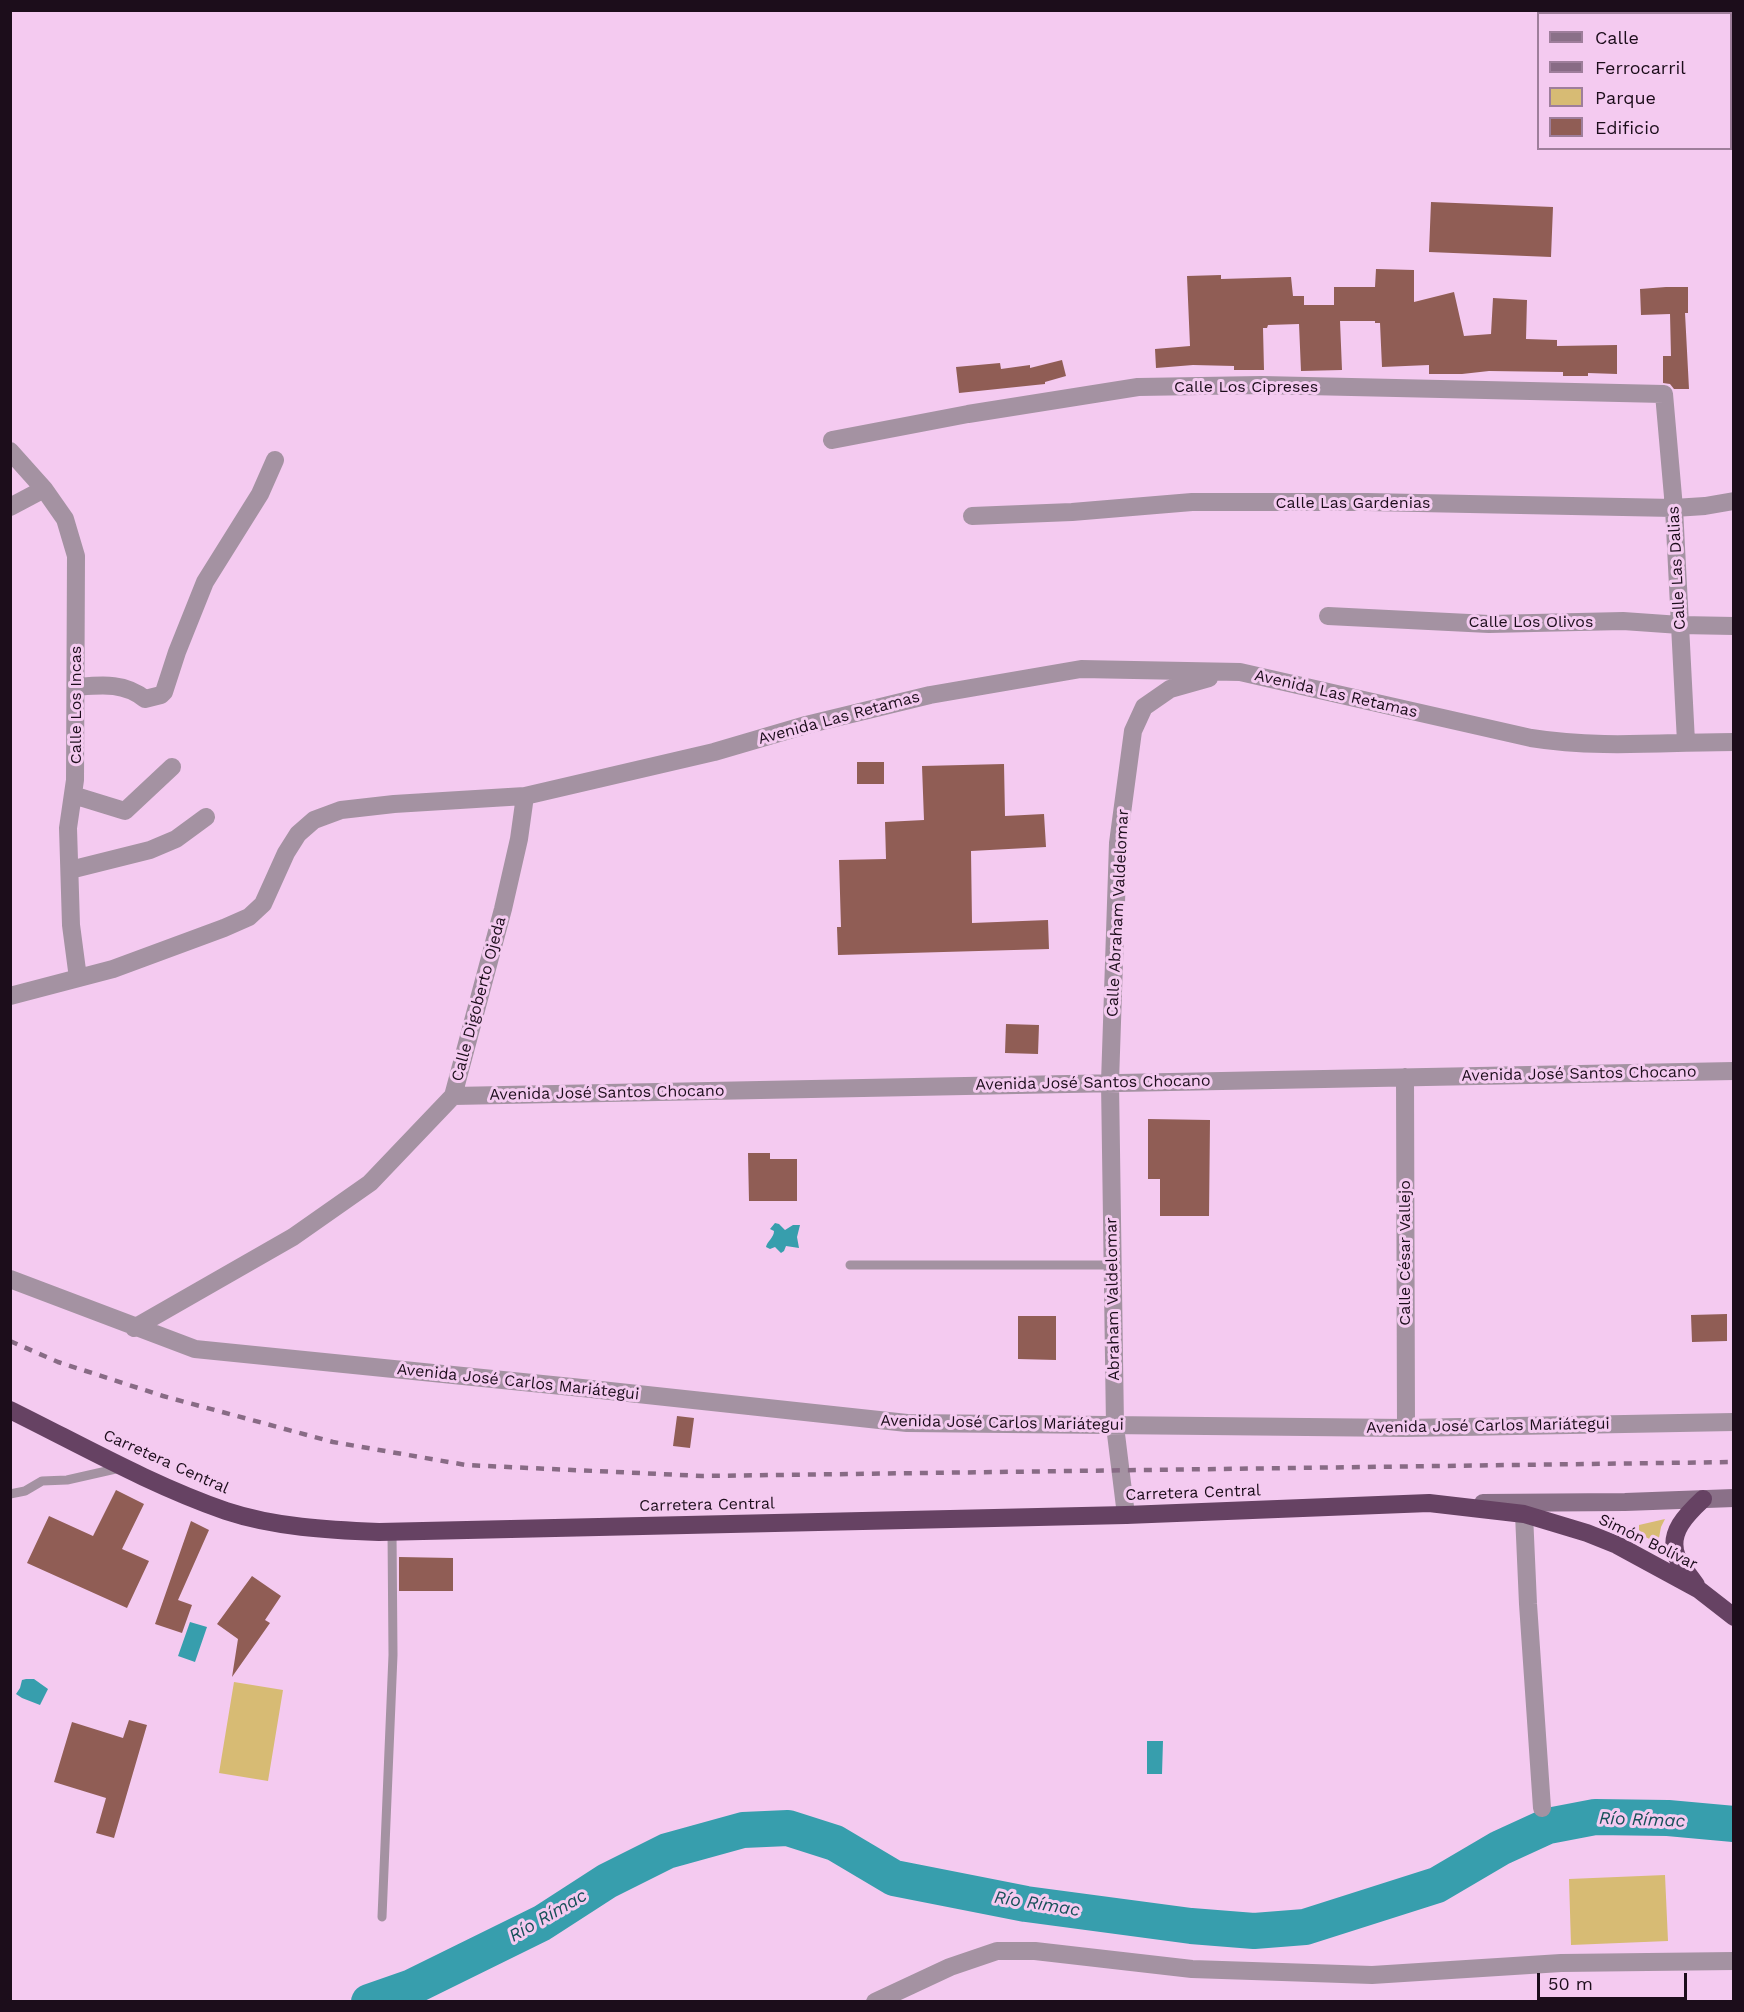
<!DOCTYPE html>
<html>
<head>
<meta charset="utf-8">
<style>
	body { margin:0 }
	#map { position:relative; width:1744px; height:2012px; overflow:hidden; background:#f4caf0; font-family:"Work Sans",sans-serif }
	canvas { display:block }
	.frame { position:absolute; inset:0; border:12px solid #1c0d1b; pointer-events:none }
	.legend { position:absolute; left:1537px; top:12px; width:195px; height:138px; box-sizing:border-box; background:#f4caf0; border:2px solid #9e7e9b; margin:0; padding:8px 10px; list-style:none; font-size:18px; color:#1c0d1b }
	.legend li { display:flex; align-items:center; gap:12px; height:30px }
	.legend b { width:30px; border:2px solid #9e7e9b }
	.scale { position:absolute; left:1537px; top:1973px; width:150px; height:27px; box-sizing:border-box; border:3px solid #1c0d1b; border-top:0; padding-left:8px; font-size:18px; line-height:21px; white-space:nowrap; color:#1c0d1b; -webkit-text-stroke:4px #f4caf0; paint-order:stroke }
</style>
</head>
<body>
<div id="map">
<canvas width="1744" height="2012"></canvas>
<div class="frame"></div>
<ul class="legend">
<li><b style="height:8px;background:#8a7088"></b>Calle</li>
<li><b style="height:8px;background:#886b85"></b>Ferrocarril</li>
<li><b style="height:16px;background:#d7bb74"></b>Parque</li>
<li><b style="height:16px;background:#905d55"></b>Edificio</li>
</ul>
<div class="scale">50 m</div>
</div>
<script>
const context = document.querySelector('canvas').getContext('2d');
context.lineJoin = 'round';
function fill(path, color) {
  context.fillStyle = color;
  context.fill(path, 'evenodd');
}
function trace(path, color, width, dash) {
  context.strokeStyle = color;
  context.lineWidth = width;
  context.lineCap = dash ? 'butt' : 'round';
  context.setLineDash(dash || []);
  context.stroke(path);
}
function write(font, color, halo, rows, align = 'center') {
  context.font = font + ' "Work Sans",sans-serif';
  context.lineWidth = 6;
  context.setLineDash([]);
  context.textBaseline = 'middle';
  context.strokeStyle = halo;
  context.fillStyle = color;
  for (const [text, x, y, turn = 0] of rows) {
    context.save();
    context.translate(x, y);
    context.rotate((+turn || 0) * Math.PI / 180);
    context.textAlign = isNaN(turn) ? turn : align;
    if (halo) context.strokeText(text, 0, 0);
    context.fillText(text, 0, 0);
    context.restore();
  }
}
fill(new Path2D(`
	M1665,1519L1661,1527L1658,1543L1639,1534V1525Z
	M234,1682L283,1690L268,1781L219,1773Z
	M1665,1875L1668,1941L1571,1945L1569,1879Z`), '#d7bb74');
fill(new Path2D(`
	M775,1223L779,1224L785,1230L793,1225H800L797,1237L799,1248L786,1246L784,1251L781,1253L775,1247L770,1249L766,1247C767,1241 774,1238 774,1231L770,1229Z
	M190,1622L207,1627L195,1662L178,1656Z
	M26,1679H34L48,1689L40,1705L22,1698L16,1694L20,1688L22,1680Z
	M1147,1741H1163L1162,1774H1147Z`), '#379ead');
trace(new Path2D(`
	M369,2002L412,1987L542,1923L607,1881L667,1851L743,1830L788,1828L835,1843L894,1878L1026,1904L1191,1926L1254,1931L1305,1927L1437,1885L1500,1848L1548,1826L1595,1817L1668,1818L1734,1824`), '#379ead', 36);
fill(new Path2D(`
	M1431,202L1553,207L1551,257L1429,252Z
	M1376,269L1414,270V302L1454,292L1464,336L1491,334L1493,298L1527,300L1526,339L1557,340V346L1617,345V374L1588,373V376H1563V372L1489,371L1462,374H1429V365L1382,367L1380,323H1375V321H1340L1342,370L1301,371L1299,324L1268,325L1267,328H1263L1264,370H1234V366L1193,365L1156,368L1155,349L1190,346L1187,276L1221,275V279L1291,277L1293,296H1304V305H1334V287H1375Z
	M1666,287H1688V313H1685L1689,389H1674L1670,384L1663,383V356H1671L1670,314L1641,315L1640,289Z
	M1062,360L1066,376L1045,382V384L959,393L956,367L1000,363L1001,369L1030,365V368Z
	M857,762H884V784H857Z
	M1004,764L1005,816L1044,814L1046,847L971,851L972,923L1048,920L1049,949L838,955L837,927H841L839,860L886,859L885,822L924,820L922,766Z
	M1006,1024L1039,1025L1038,1054L1005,1053Z
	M1148,1119L1210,1120L1209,1216H1160V1179H1148Z
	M748,1153H770V1159H797V1201H749Z
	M1727,1314V1341L1692,1342L1691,1315Z
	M1018,1316H1056V1360L1018,1359Z
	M677,1416L694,1418L690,1448L673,1446Z
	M116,1490L144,1504L122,1549L149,1561L127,1608L27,1563L49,1516L93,1536Z
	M191,1521L209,1530L178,1600L192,1605L182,1633L155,1624Z
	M399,1557L453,1558V1591H399Z
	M252,1576L281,1596L265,1620L270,1623L232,1677L238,1639L217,1624Z
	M129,1720L147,1725L114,1838L96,1833L106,1798L54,1782L72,1722L123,1738Z`), '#905d55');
trace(new Path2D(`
	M850,1265H1113
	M10,1494L25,1491L42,1481L67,1480L120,1468
	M382,1917L393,1655L392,1531`), '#a492a2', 9);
trace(new Path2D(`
	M832,440L968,414L1138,387L1262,385L1664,394L1674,508L1686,742
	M10,451L44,489L65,519L76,556L75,780L68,828L71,925L78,978
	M10,507L44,489
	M972,516L1072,512L1192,502H1367L1674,508L1705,506L1734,501
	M1328,616L1489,624L1623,621L1680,625L1734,626
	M76,687C101,685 124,682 145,699L161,695L164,692L177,652L205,582L260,494L275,460
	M73,795L125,811L172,767
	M70,870L150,850L176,839L206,817
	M10,996L113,969L224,928L249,917L263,904L286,853L298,834L314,820L341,810L394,804L525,796L714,752L806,725L930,695L1081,669L1240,672L1531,738C1599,749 1666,742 1734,742
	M1405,1077L1406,1428
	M453,1096L1734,1071
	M10,1279L195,1349L582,1388L907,1423L1406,1428L1734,1422
	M134,1328L293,1237L370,1183L453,1096L503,909L519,839L525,796
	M1524,1514L1528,1604L1542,1808
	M1126,1515L1115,1426L1110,1082L1118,843L1133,731L1144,707L1170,689L1209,678
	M875,2002L950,1967L997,1951H1035L1192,1969L1372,1975L1561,1963L1734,1961`), '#a492a2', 18);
trace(new Path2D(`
	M1483,1503L1625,1502L1734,1498`), '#8a7088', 18);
trace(new Path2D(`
	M10,1410C81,1445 151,1485 226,1511C274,1527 328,1530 379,1532L1126,1515L1429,1503L1524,1514L1587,1533L1617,1545L1698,1589L1734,1617
	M1696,1585C1690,1576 1681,1566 1677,1557C1667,1533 1687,1514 1703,1499`), '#664263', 18);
trace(new Path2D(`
	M10,1341L58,1362L163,1396L333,1442L466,1465L702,1476L1734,1462`), '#886b85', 4.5, [8, 8]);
write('16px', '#1c0d1b', '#f4caf0', [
	["Calle Los Cipreses",1246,387],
	["Calle Las Gardenias",1353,503],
	["Calle Las Dalias",1677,568,-93],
	["Calle Los Olivos",1531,622],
	["Avenida Las Retamas",1336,694,13],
	["Calle Los Incas",76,705,-90],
	["Avenida Las Retamas",839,718,-15],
	["Calle Abraham Valdelomar",1118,913,-87],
	["Calle Digoberto Ojeda",479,999,-75],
	["Avenida José Santos Chocano",1579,1074,-1],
	["Avenida José Santos Chocano",1093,1083,-1],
	["Avenida José Santos Chocano",607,1093,-1],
	["Calle César Vallejo",1405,1253,-90],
	["Abraham Valdelomar",1113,1299,-91],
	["Avenida José Carlos Mariátegui",518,1382,6],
	["Avenida José Carlos Mariátegui",1002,1423,1],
	["Avenida José Carlos Mariátegui",1488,1426,-1],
	["Carretera Central",166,1462,24],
	["Carretera Central",1193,1493,-2],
	["Carretera Central",707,1505,-1],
	["Simón Bolívar",1648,1542,26]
]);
write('italic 18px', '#165058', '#f4caf0', [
	["Río Rímac",1642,1820,2],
	["Río Rímac",1037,1904,9],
	["Río Rímac",548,1916,-30]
]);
</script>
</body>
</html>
